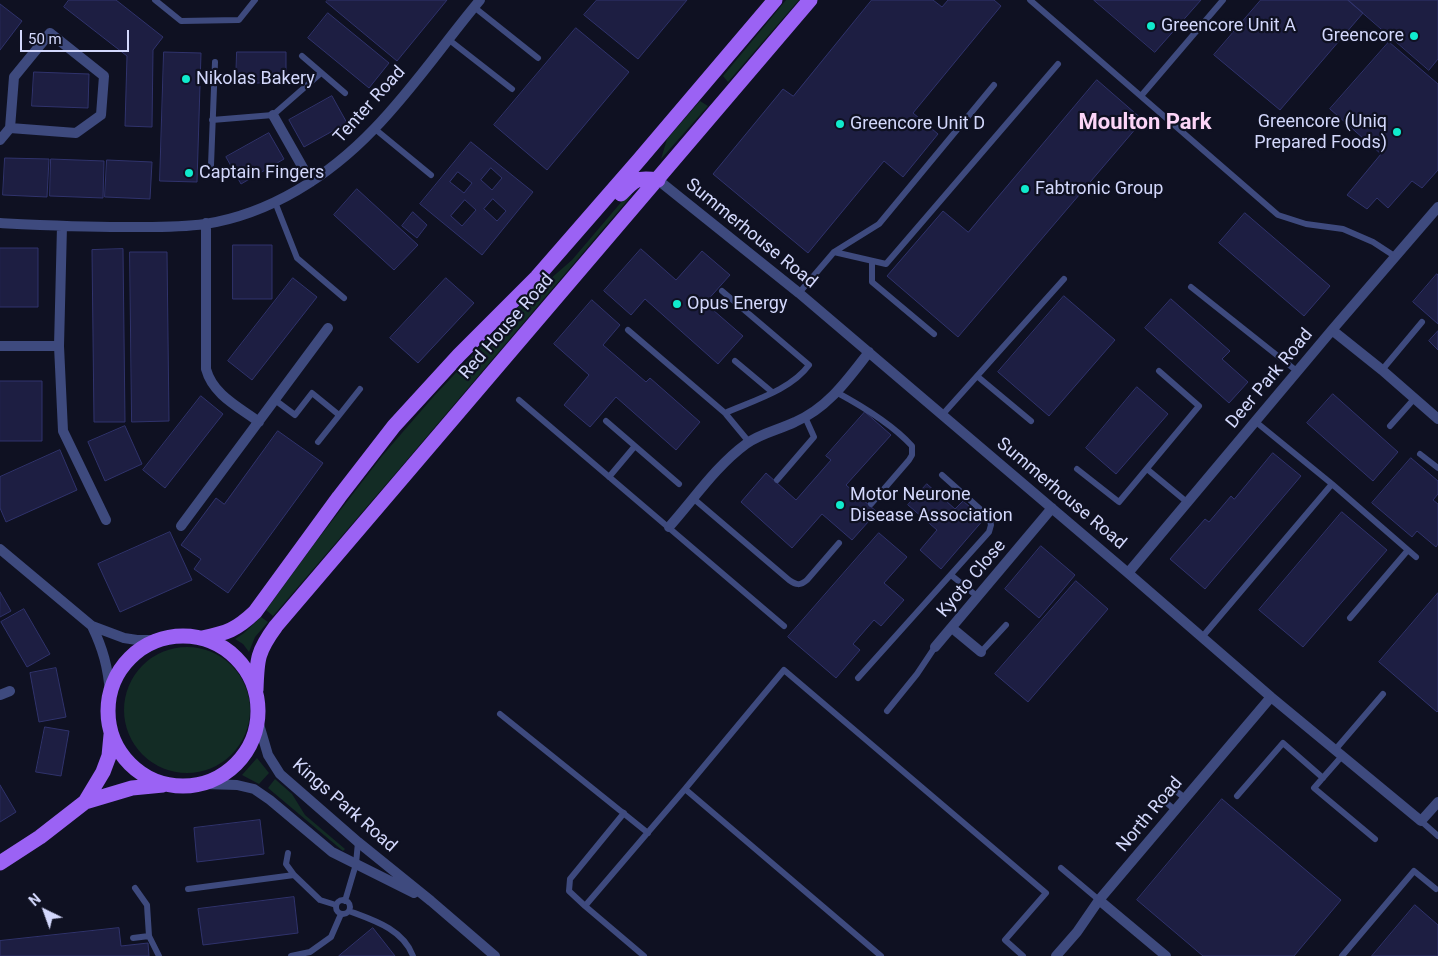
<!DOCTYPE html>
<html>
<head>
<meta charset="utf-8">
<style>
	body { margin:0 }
	#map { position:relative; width:1438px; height:956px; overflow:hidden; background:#0f1122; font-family:Roboto,sans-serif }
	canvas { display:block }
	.north { position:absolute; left:20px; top:886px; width:50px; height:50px; -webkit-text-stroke:4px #0f1122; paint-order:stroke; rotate:318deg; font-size:14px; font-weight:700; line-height:20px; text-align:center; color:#d3d8fc }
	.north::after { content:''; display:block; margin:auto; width:18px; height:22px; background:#d3d8fc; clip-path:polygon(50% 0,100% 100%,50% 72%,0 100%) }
	.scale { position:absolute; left:20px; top:30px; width:109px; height:22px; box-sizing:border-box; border:2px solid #d3d8fc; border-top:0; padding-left:6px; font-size:15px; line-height:18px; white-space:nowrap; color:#d3d8fc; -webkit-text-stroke:4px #0f1122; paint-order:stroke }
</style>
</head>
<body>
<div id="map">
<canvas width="1438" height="956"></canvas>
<div class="north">N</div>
<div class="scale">50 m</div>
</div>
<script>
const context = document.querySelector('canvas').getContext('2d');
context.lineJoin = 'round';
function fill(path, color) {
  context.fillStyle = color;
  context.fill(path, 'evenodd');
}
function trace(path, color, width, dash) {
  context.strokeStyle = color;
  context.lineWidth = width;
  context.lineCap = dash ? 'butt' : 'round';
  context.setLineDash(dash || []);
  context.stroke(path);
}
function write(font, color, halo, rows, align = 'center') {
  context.font = font + ' Roboto,sans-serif';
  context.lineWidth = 4.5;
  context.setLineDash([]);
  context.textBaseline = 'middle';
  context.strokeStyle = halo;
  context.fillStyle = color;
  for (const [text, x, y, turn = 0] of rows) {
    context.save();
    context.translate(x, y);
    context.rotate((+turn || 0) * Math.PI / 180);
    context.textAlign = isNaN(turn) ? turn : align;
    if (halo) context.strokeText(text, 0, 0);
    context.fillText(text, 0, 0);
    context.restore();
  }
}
fill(new Path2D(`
	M786,0H799L728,82L723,76Z
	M700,101L708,106L661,159L667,139Z
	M629,193L632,195L401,467L273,616L266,610L315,543L382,456L434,396L519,306L572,260Z
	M261,617L268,622L255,637L249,652L243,644L235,639L244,633Z
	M124 710a63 63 0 1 1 126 0a63 63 0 1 1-126 0Z
	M257,758L269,773L259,784L242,775Z
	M275,779L292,794L305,815L345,849L343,851L268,788Z`), '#132c25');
const building = new Path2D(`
	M69,0H116L163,37L153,50L152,127L125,126L127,56L64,7Z
	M328,0H447L397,61L326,2Z
	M597,0H687L638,59L584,15Z
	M872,0H933L942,7L948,0H994L1001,6L913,113L938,134L903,177L884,161L808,253L713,174L783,89L793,96Z
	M1094,0H1201L1155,52Z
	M1261,0H1348L1363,13L1280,110L1214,55Z
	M1348,0H1438V59L1429,70Z
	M0,4L22,21L0,50Z
	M328,13L389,63L369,88L308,38Z
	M576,28L629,72L547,170L494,125Z
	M1389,42L1438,84V170L1422,188L1412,181L1388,208L1377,198L1367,209L1347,195L1381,154L1330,109Z
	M164,52L201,53L197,182L160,181Z
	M237,52H286V83H236Z
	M34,72L89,74L88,108L32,106Z
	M1097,80L1143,120L958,337L887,276L943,211L968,232Z
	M332,96L347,123L304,147L289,120Z
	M269,133L284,159L241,184L226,157Z
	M471,142L533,192L482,255L420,204ZM491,168L502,178L492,190L481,180ZM458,172L472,183L464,193L450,182ZM493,199L506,211L497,221L484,209ZM465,200L476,210L462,226L451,216Z
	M5,158L49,159L47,197L3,195Z
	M51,159L104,161L103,198L50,196Z
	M107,160L152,162L150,199L105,197Z
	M357,189L418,245L394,270L334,215Z
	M413,212L427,225L417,238L402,226Z
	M1245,213L1330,286L1304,316L1219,243Z
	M233,245H272V299H233Z
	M0,248H38V307H0Z
	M123,249L125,422H94L92,250Z
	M641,249L676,280L702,251L730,275L705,303L743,336L718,364L645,299L631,315L604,291Z
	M130,252H167L169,421L132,422Z
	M1437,274L1438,275V324L1413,302Z
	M293,278L317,297L252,380L228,361Z
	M446,278L474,303L418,363L390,338Z
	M1064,296L1115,340L1049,416L998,372Z
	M1171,299L1230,351L1222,359L1248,382L1229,403L1145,328Z
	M592,300L620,325L603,345L646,382L650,378L700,422L676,450L616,397L590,427L564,405L589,375L554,344Z
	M1438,331V350L1429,341Z
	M0,381H42V441H0Z
	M1137,387L1168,414L1116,474L1086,448Z
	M1333,394L1398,452L1373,481L1307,423Z
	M201,396L223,414L165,488L143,470Z
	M865,412L891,435L846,485L877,512L852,540L822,514L792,548L741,502L766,473L796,500L831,460L826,456Z
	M125,426L142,464L105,481L88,442Z
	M278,431L323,463L228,593L194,569L201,559L181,545L216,498L224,504Z
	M60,450L77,490L6,522L0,508V477Z
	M1273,453L1301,476L1205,589L1170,559L1205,519L1209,522L1231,496L1234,499Z
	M1411,458L1438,481V494L1433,500L1438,504V544L1436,547L1417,531L1412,537L1372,503Z
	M927,484L955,509L963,501L984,519L941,569L920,550L937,530L908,505Z
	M1342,512L1387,550L1303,647L1259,610Z
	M170,532L192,580L120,612L98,564Z
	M879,533L907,557L884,583L904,600L881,626L874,620L853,644L860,650L836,678L788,637Z
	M1041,546L1075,575L1039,618L1005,589Z
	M1076,581L1108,609L1028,702L995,674Z
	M0,592L11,611L0,617Z
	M1438,593V711L1437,712L1379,662Z
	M24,609L50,654L27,667L1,622Z
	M56,668L66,717L39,722L30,673Z
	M45,727L69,731L61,776L36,772Z
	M0,785L16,812L0,822Z
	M1222,799L1341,900L1294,956H1203L1137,900Z
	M260,820L264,854L197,862L194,828Z
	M294,897L298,933L203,945L198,909Z
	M1415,905L1438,925V956H1372Z
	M119,928L121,946L148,943L149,956H0V941Z
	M373,928L395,956H339Z`);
fill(building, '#1d1e42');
trace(building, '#30336c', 1);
trace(new Path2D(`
	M155,0L181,21L239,20L255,0
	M1030,0L1278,215L1306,224L1343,229L1373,242L1396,257
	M474,7L538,58
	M448,39L512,89
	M302,56L345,93
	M1141,96L1223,0
	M212,120L273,115L321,73
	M375,129L431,175
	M211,165L215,62
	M275,202L297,258L344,298
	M834,252L886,264L1058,64
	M872,261V282L934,334
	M1191,287L1298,372
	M722,291L809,365C791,390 752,401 725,413
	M799,293L834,252L879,224L994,85
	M628,330L725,413L749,442
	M735,361L772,392
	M1382,370L1422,322
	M977,376L1031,421
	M836,392C862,406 892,424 912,446V455L909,460L871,504
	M275,400L295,415L312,393L339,415
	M519,400L784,626
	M943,414L1064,279
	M606,421L679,484
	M1256,422L1332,484L1416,557
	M1390,426L1414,399
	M318,442L360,389
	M1420,454L1438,468
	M1077,469L1119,502L1199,406L1159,371
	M1147,469L1188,503
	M609,477L635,446
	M777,480L814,437L805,417
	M694,499L789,580C796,585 800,586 807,580L839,543
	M951,575L978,597
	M1350,618L1408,550
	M1203,636L1332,484
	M981,652L1006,625
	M858,678L989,532L991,525L989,517L942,475
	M887,711L917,674L935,647
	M500,714L648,833
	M1335,750L1383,694
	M1342,756L1314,788L1375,839
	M1172,788L1185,798
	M685,789L881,956
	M1237,796L1283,743L1323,778
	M1162,799L1175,810
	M1421,821L1438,836
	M288,853L286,864L294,875
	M1061,868L1099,900
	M135,888L147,905L149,936L159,956
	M188,889L294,875L320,900L336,905
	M336 907a7 7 0 1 1 14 0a7 7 0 1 1-14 0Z
	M345,901L356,864L358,842
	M585,906L569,891L570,879L624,813
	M349,911C373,920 403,929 413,956
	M133,938L149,936
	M291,956L310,952L331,937L341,914
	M644,956L585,906L685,789L784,670L1046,893L1005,940L1023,956
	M1342,956L1414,871L1436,889`), '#3e4a7e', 6);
trace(new Path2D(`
	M273,115L311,182
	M0,140L10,128L14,77L50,33L104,76L101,115L76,133L10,128
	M658,180L799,293L1128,573L1271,697L1421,821L1438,802
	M0,223C41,225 81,227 121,227C149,227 177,228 205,224C270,214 329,176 374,129C413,89 444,43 480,0
	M206,223V369C213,395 239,407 259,422
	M62,226L59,346L63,431L106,520
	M1332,330L1382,370L1438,419
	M0,346H59
	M181,526L328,328
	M669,527C694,499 716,466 746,444C761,433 779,430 795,422C828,408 848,379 869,352
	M0,549L92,626L124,638L137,640H158
	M1128,573L1332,330L1438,207
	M92,626C103,649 108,667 110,693
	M952,628L981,652
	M935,647L1052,508
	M0,695L10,691
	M258,721L268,755L280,774L358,842L431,901L495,956
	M205,784L237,785L254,789L270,800L332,852L414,893
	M1099,900L1166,956
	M1056,956L1077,932L1099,900L1271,697`), '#3e4a7e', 10);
trace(new Path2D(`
	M621,194C635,179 637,177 658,180
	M108 711a75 75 0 1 1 150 0a75 75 0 1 1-150 0Z
	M202,638C227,633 236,630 255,612L339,497L394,426L459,355L537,277L639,160L775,0
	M256,690C257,659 257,652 276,626L810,0
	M85,802L132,788L163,785
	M0,863L40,837L85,802L103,772L109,756L111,735`), '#9b62f4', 15);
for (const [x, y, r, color] of [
	[1151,26,5,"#10ebcd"],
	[1414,36,5,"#10ebcd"],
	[186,79,5,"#10ebcd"],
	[840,124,5,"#10ebcd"],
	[1397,132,5,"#10ebcd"],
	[189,173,5,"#10ebcd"],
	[1025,189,5,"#10ebcd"],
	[677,304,5,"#10ebcd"],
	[840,505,5,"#10ebcd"]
]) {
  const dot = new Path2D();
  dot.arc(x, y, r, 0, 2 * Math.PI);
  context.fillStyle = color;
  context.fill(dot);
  trace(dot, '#0f1122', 2);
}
write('18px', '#d3d8fc', '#0f1122', [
	["Greencore Unit A",1161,26],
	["Greencore",1404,36,"right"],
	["Nikolas Bakery",196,79],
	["Greencore (Uniq",1387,122,"right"],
	["Prepared Foods)",1387,143,"right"],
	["Greencore Unit D",850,124],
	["Captain Fingers",199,173],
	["Fabtronic Group",1035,189],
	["Opus Energy",687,304],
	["Motor Neurone",850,495],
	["Disease Association",850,516]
], 'left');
write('18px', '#d3d8fc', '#0f1122', [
	["Tenter Road",370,105,-48],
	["Summerhouse Road",751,234,39],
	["Red House Road",507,327,-49],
	["Deer Park Road",1270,379,-50],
	["Summerhouse Road",1061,494,40],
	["Kyoto Close",972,579,-50],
	["Kings Park Road",344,806,41],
	["North Road",1150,815,-50]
]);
write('bold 22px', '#fcd5f7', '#0f1122', [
	["Moulton Park",1145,123]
]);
</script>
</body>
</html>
